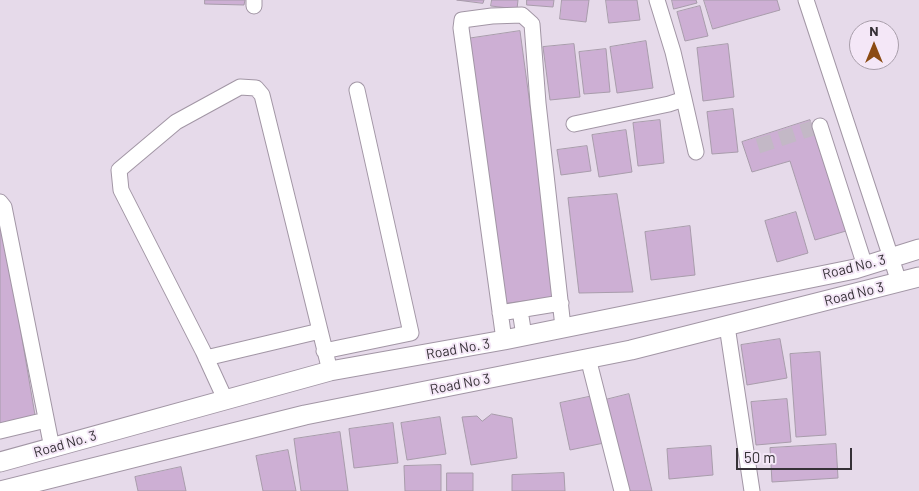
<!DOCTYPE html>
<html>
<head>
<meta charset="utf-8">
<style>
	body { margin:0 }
	#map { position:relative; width:919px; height:491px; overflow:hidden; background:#e6daea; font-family:Barlow,sans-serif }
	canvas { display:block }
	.north { position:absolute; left:849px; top:20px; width:50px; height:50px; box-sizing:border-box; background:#f4e7f7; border:1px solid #a89eaa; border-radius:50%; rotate:0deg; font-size:14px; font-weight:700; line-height:20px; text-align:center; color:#363137 }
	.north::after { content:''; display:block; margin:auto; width:18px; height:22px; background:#8b4b13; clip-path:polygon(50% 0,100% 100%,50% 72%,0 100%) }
	.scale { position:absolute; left:736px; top:448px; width:116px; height:22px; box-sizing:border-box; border:2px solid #363137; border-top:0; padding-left:6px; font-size:15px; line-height:18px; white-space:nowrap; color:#363137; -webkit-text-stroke:4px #f4e7f7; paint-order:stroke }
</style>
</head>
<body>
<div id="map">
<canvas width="919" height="491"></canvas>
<div class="north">N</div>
<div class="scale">50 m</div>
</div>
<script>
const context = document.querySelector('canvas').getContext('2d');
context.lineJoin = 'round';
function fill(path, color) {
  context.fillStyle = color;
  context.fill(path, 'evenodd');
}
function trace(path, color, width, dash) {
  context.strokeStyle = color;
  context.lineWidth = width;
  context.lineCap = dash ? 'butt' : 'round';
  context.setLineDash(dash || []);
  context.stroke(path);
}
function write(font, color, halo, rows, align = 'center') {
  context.font = font + ' Barlow,sans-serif';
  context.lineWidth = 4;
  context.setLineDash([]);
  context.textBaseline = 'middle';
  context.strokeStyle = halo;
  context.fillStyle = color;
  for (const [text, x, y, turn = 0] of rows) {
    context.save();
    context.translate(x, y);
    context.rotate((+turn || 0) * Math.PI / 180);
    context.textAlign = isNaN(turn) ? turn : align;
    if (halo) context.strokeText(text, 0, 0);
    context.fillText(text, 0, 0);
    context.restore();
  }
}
const building = new Path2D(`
	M205,0H245L244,5L205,4Z
	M457,0H484L483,3Z
	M492,0H518L517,9L491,6Z
	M527,0H554L553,7L527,5Z
	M562,0H589L586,22L560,19Z
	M606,0H637L640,20L609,23Z
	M672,0H696L697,3L674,9Z
	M704,0H777L780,10L713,29Z
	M700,6L708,36L685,41L677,12Z
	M520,31L556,297L501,304L466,39Z
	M646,41L653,88L617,93L610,47Z
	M574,44L580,97L550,100L543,47Z
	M728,44L734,97L703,101L697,48Z
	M606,49L610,92L584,94L579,52Z
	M733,109L738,152L712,154L707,112Z
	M660,120L664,163L638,166L633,123Z
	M810,120L846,231L815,240L790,161L752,172L742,142Z
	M626,130L632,172L599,177L592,135Z
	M587,146L591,171L561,175L557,150Z
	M617,194L633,292L579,293L568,198Z
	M796,212L808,253L777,262L765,221Z
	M1,214L36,421L0,427V214Z
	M690,226L695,275L651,280L645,232Z
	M780,339L787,378L747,385L741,345Z
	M820,352L826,435L796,437L790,354Z
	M629,394L652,491H622L601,401Z
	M593,396L604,443L570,450L560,403Z
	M787,399L791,442L756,445L751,402Z
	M492,414L512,418L517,458L471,465L462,417L477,416L482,421Z
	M440,417L446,454L407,460L401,423Z
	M393,423L398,463L354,468L349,429Z
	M340,432L348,491H301L294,439Z
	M836,444L838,478L772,482L770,448Z
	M711,446L713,475L669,479L667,449Z
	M288,450L296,491H263L256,456Z
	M441,465V491H405L404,466Z
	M181,467L186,491H138L135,477Z
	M447,473H473V491H447Z
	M564,473L565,491H512V475Z`);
fill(building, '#cdafd4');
trace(building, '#a89cab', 1);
trace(new Path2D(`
	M758,146L813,128`), '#c3b8c6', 15, [15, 8]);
const minor = new Path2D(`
	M806,0L899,282
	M254,6V0
	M684,99L696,152
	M574,124L669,104L684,99L673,52L657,0
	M820,126L865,266
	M0,202L4,207L52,448
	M520,310L524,336
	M500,313L561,303
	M727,326L752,491
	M504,340L461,28L462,20L492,16L522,15L532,24L538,103L563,327
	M324,351L411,333L357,90
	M206,358L320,331
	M588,358L622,491
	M225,399L203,351L121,190L119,170L176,122L240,87L256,88L262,95L330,371
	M0,431L46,420`);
const major = new Path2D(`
	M0,462L330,371L504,340L855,269L919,249
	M0,491L305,415L631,350L919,277`);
trace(minor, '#a296a5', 17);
trace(major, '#a296a5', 21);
trace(minor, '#fff', 15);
trace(major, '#fff', 19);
write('14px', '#363137', '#f4e7f7', [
	["Road No. 3",854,267,-14],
	["Road No 3",854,294,-14],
	["Road No. 3",458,349,-10],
	["Road No 3",460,384,-11],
	["Road No. 3",65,444,-16]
]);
</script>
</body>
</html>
